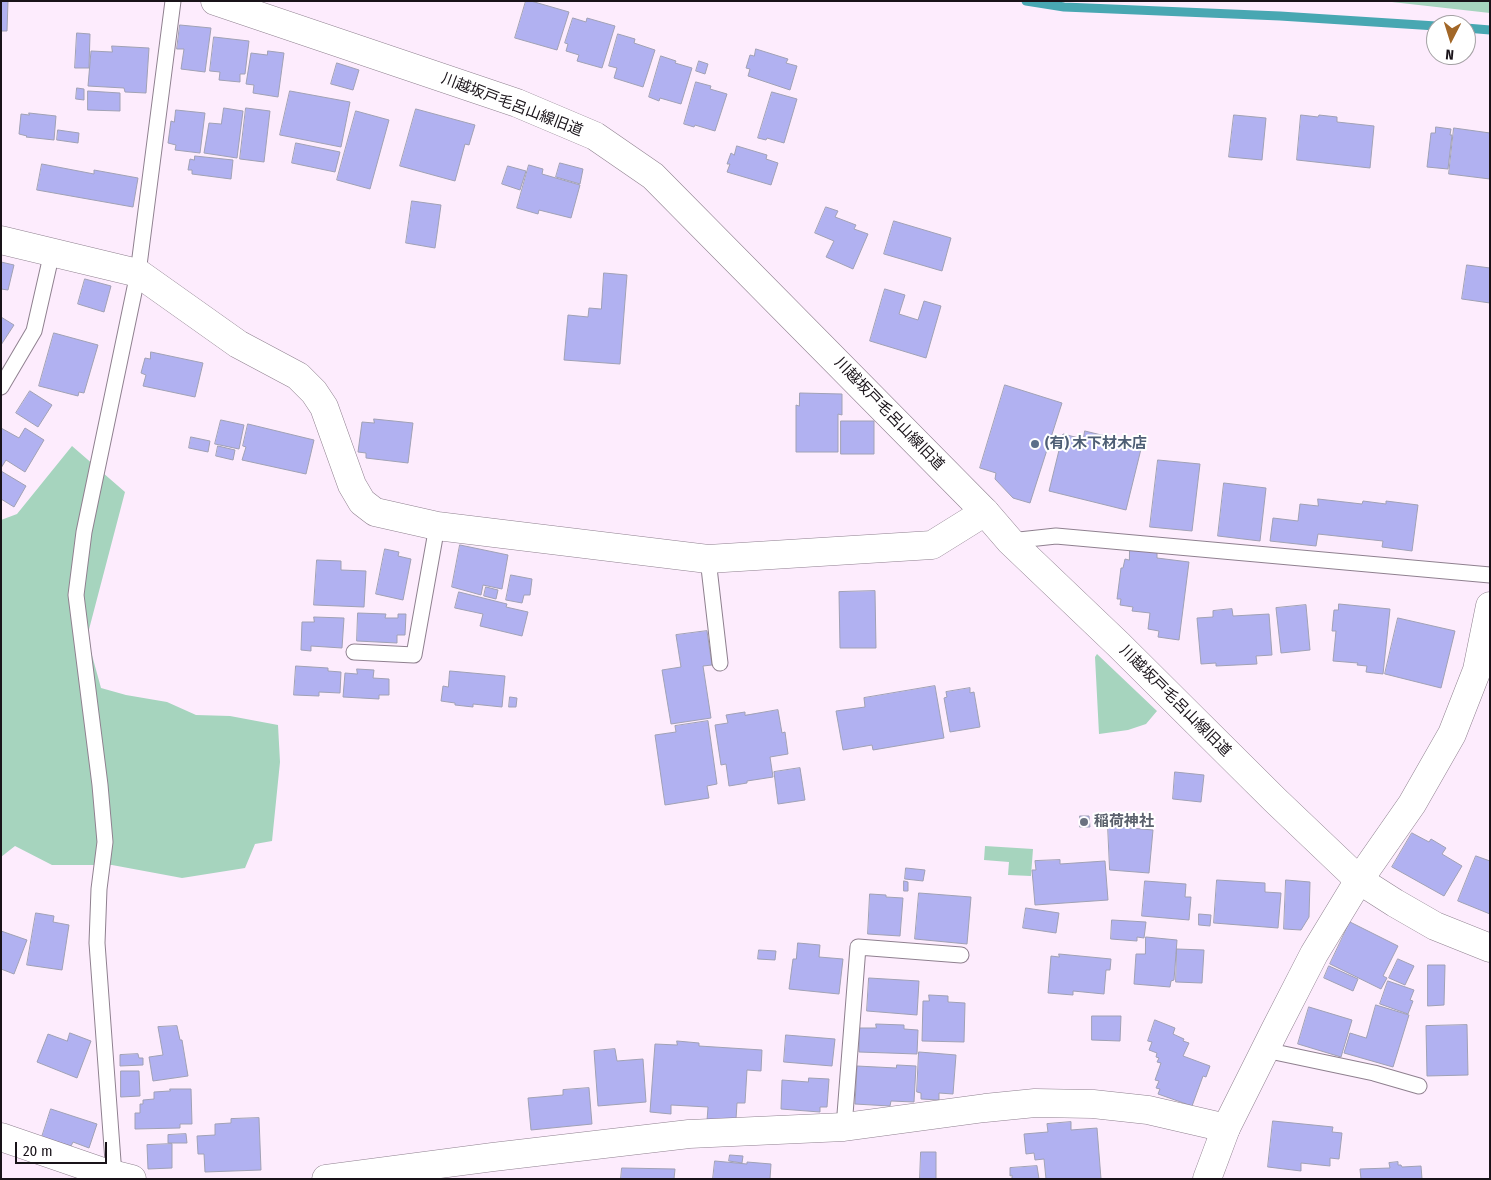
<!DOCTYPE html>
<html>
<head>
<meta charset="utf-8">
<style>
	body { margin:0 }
	#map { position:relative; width:1491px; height:1180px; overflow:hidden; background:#fdecfd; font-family:"Fira Sans Condensed",sans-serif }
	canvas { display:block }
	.frame { position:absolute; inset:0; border:2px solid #191319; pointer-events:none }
	.north { position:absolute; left:1426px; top:15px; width:50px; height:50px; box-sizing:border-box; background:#fff; border:1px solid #a3a1a3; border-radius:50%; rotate:185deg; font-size:14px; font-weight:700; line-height:20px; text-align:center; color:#191319 }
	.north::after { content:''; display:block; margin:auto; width:18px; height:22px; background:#a26728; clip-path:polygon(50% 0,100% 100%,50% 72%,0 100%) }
	.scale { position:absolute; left:15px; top:1142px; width:92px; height:22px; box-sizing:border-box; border:2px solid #191319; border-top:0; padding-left:6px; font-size:15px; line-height:18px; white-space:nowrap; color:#191319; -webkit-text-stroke:4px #fff; paint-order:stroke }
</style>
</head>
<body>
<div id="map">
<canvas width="1491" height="1180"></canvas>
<div class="frame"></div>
<div class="north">N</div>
<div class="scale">20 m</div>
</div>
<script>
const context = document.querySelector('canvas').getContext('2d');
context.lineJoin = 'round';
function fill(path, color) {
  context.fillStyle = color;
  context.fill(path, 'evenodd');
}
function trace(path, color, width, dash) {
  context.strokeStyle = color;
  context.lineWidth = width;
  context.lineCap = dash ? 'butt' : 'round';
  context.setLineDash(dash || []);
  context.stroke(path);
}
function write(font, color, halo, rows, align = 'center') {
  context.font = font + ' "Fira Sans Condensed","Noto Sans JP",sans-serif';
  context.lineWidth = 4;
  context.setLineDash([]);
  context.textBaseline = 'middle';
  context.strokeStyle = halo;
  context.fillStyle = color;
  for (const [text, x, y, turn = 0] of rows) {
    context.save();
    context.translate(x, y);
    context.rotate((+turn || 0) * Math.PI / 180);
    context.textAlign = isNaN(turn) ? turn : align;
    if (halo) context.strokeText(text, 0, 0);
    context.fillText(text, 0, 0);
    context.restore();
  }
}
fill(new Path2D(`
	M1383,1H1490V13Z
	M72,446L125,492L87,637L101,688L126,695L167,702L196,715L230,716L278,725L280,762L272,841L255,844L245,868L182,878L112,865H52L15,846L1,857V520L17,514Z
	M1097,654L1157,711L1146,724L1128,730L1099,734L1095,657Z
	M985,846L1033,849L1031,876L1008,875L1009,862L984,860Z`), '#a6d4be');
trace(new Path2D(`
	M1026,1L1064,7L1280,16L1436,26
	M1466,28L1490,30`), '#48a7b2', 9);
const building = new Path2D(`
	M1,1H8L7,31H1Z
	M526,1H531L569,12L557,50L515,38Z
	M573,18L586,22L587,18L615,26L602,68L577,61L579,55L566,51L568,44L565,43Z
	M180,25L211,28L205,72L181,69L184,49H177Z
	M77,33L90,34L89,68H75Z
	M618,34L635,39L634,43L655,50L643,87L614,78L617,68L609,66Z
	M214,37L249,41L245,74H240V82L219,80L220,72L210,71Z
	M112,46L149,48L146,93L125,92L124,88L88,86L91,51L112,52Z
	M756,49L788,59L786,63L797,66L790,90L748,76L750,69L746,68L750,55L754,56Z
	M268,51L284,53L278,97L253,93L254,85L246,84L251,53L267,55Z
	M661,56L676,61L675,63L692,68L681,104L660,98L659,101L649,97Z
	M699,61L708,64L705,74L696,71Z
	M337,63L359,70L353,90L331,84Z
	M696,82L711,86L710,89L727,94L715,131L695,125L694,127L684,124Z
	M77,88L84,89V100L76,99Z
	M88,91L120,93V111L88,110Z
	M290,91L350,102L341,147L280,135Z
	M772,92L797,99L784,143L767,138L766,140L758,138Z
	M224,108L243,111L237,158L204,153L209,123L221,124Z
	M246,108L270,111L264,162L240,159Z
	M416,109L475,125L469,145L465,144L455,181L400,166Z
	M176,110L205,113L200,153L175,150L176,145L168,143L171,121L174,122Z
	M356,111L389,120L370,189L337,180Z
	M29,113L56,116L54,140L26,137L27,136L19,134L21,114L29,115Z
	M1234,115L1266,118L1262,160L1229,157Z
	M1301,115L1318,117L1319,115L1337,117V122L1374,126L1370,168L1297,160Z
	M1436,127L1451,129L1450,135H1452L1448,169L1427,167L1431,133H1435Z
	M1454,128L1490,133V179L1449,174Z
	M58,130L79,133L78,143L57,140Z
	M296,143L340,152L335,172L292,163Z
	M737,146L767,155L766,159L778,163L771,185L727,172L730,164H727L731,153L734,155Z
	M195,156L233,160L231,179L192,174V170H188L190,159L194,160Z
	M560,163L583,169L580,184L556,177Z
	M42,164L94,174V170L138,178L133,207L37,190Z
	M529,165L543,169L542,174L580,185L571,218L539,210L538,214L517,208Z
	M508,166L526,171L520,190L502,184Z
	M412,201L441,205L435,248L406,243Z
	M826,207L838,211L835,217L856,225L854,229L868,234L853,269L826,257L834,241L815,233Z
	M894,221L951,238L942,271L884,254Z
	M1,262L14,265L8,290L1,289Z
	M1467,265L1490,268V303L1462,299Z
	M604,273L627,275L620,364L564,360L568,315L588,317L589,308L601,309Z
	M85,279L111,286L104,312L78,304Z
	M885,289L905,295L899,314L918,320L924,301L941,306L926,358L870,341Z
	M1,317L14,325L1,345Z
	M54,333L98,345L84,393L79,392L78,396L39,386Z
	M151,352L203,363L195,397L143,386L146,375L141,373L145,358L150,359Z
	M1005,385L1062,403L1030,503L1013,498L995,479L996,473L980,468Z
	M30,391L52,405L38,427L16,413Z
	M800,393L842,394V415L838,414V452H796V405L799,406Z
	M374,419L413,423L408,463L366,458V453L358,452L362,422L374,423Z
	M221,420L244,425L239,449L215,444Z
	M841,421H874V454H841Z
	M248,424L314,440L306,474L242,460L246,447L243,446Z
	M1,428L19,438L25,428L44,440L25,472L6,460L1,468Z
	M1085,431L1142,445L1126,510L1049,491L1063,434L1083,439Z
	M191,437L210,441L208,452L189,448Z
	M218,446L235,450L233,460L216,456Z
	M1158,460L1200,464L1192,531L1150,527Z
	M1,471L26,486L14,507L1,499Z
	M1224,483L1266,488L1260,541L1218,536Z
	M1318,499L1362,504L1363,501L1386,504V501L1418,505L1412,551L1382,547L1383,541L1318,534L1316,546L1270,541L1273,518L1298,521L1300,504L1318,506Z
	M460,545L508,555L502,589L483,585L481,595L452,587Z
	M1130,547L1157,551V558L1189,562L1179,640L1158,637L1159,631L1148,629L1150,613L1132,611L1133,607L1120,605L1121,599H1117L1121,568H1123L1125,559L1129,560Z
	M385,549L399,552L398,556L411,559L403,600L376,594Z
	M317,560L341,561V570L366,571L364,607L314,605Z
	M511,575L532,579L530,595H524L522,603L506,600Z
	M486,587L498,590L496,599L484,596Z
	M875,591L876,648H840L839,592Z
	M459,592L507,604L506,607L528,612L522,636L480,626L483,614L455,608Z
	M1339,604L1390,609L1383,674L1366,672L1367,666L1357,665L1358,663L1333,661L1336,631H1332L1334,610H1338Z
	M1306,605L1310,650L1281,653L1276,608Z
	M1232,609L1233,616L1269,614L1272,655L1256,656L1257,664L1216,666V663L1201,664L1197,618L1213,617V611Z
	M358,613L386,614L385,618H398V614H406L405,635H397V643L357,641Z
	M314,617L344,618L342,648L311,646V651L301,650L302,622H314Z
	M1398,618L1455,631L1441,688L1385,674Z
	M707,631L712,665L703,666L711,718L671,724L662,670L681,667L676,635Z
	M296,666L328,668V671L341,672L340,693L319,692V696L294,695Z
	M357,669L374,670L373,678L389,679V695H379V699L343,697L345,673L357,674Z
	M450,671L505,676L502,707L473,704V707L455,705V703L441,701L443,686L448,687Z
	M935,686L944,738L873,750L872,745L843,750L836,711L865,707L864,698Z
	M970,688V693L974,692L980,727L950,732L944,698L947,697L946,692Z
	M510,697L517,698L516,707H509Z
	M778,710L782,733L785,732L788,754L770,757L773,777L747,781V783L729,786L726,764L721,765L715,725L728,723L726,715L745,712V715Z
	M708,721L717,784L707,786L709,798L665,805L655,735L676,732L675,726Z
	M800,768L805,800L778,804L774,772Z
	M1175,772L1204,775L1201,802L1173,799Z
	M1080,816H1089L1090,827H1080Z
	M1108,826L1153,830L1149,873L1110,870Z
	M1412,833L1429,842L1431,839L1446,848L1442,854L1462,866L1444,896L1392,867Z
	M1476,856L1490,861V914L1458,901Z
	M1060,860V864L1105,861L1108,900L1035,905L1032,870H1036L1035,861Z
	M906,868L925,870L923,881L905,879Z
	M1217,880L1265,883V892L1281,893L1278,928L1214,923Z
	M1286,880L1310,882L1309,917L1301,930L1284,929Z
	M904,881L908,882V891H904Z
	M1145,881L1186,884L1185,897H1191L1189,920L1142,916Z
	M919,893L971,897L967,944L915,939Z
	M870,894L886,895V897L903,898L900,936L868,934Z
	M1026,908L1059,913L1056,933L1023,928Z
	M36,913L54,916L53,922L69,925L62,970L27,965Z
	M1199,914L1211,915L1210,926L1199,925Z
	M1112,920L1146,922L1144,938L1137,937V941L1111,939Z
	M1350,922L1398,946L1383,976L1387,978L1381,989L1330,964Z
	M1,931L27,940L14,974L1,969Z
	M1146,937L1177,940L1174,980L1171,981L1170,987L1134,984L1136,954H1145Z
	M798,943L820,945L819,957L843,959L839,994L789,989L793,959H796Z
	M1177,949L1204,950L1202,983L1176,982Z
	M759,950L776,951L775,960L758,959Z
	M1059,954L1111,959L1110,970H1106L1104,994L1073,991V995L1048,993L1051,956L1059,957Z
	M1398,959L1414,966L1405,985L1389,978Z
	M1428,965H1445L1444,1005L1428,1006Z
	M1329,966L1358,979L1353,991L1324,978Z
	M869,978L919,981L917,1015L867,1011Z
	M1388,981L1414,990L1410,1000L1413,1001L1408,1014L1380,1004Z
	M929,995L948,996V1002L965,1003L964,1042L922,1041L923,1001H929Z
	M1376,1005L1409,1015L1393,1067L1344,1053L1350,1033L1366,1038Z
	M1309,1007L1352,1020L1341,1057L1298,1044Z
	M1092,1016H1121L1120,1041L1092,1040Z
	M1155,1020L1175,1028L1173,1034L1184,1039L1183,1041L1189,1043L1183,1056L1210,1066L1206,1077L1203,1076L1192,1106L1158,1094L1160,1089L1156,1088L1159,1081L1155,1080L1161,1063L1157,1062L1159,1058L1156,1057L1157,1053L1149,1050L1152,1042L1148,1041Z
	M876,1024L904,1025V1029L918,1030L917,1054L859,1052V1028H876Z
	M1467,1025L1468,1075L1427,1076L1426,1026Z
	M177,1026L180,1040H182L188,1076L153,1081L149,1057L163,1055L158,1027Z
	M70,1033L91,1041L77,1078L37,1062L48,1034L67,1041Z
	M786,1035L835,1039L832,1066L784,1062Z
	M677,1041L699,1043V1046L762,1050L761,1071L747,1070L745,1103H737L736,1119L707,1121L708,1107L671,1105V1114L650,1112L655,1044L677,1045Z
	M615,1049L617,1061L643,1059L646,1102L598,1106L594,1051Z
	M919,1052L956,1055L953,1094L939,1093V1100L921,1099V1093L917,1092Z
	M138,1054L139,1058H143V1065L120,1066V1055Z
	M897,1065L916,1066L914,1102L891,1101L890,1106L855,1104L857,1066L896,1068Z
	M121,1071H139L140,1096L121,1097Z
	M809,1078L829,1079L827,1107H820V1112L781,1109L782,1080L808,1082Z
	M589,1088L592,1124L531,1130L528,1098L563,1095V1090Z
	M170,1089H191L192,1124H180V1128L135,1129V1113H140V1104H143V1100L154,1099V1092L170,1091Z
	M51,1109L97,1124L89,1148L73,1142L71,1146L42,1137Z
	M259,1118L261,1170L205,1172L204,1154H198L197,1136L215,1135V1124L231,1123V1119Z
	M1273,1121L1333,1127L1332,1132L1342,1133L1339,1159L1330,1158V1166L1301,1163V1171L1268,1167Z
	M1071,1122V1130L1097,1128L1101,1179H1046L1044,1159L1035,1160L1034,1153L1026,1154L1024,1134L1048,1132L1047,1124Z
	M186,1134L187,1143H168V1135Z
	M172,1144V1168L148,1169L147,1145Z
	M921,1152H936V1179H920Z
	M730,1155L743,1156L742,1163L729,1161Z
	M715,1161L747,1164V1162L771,1164L770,1179H713Z
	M1398,1162V1165H1401L1402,1167L1421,1166L1422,1179H1361L1360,1169L1390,1168L1389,1163Z
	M1037,1166L1039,1179H1012V1175L1010,1176V1168Z
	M622,1168L675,1169L674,1179H621Z`);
fill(building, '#b1b1f1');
trace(building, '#a0a1b4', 1);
const lane = new Path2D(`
	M1,387L34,331L52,252
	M1010,541L1056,536L1490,575
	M708,559L720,663
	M354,652L414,655L437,526
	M1265,1050L1374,1073L1419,1086
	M844,1127L858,947L961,955
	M114,1175L97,943L99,889L105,842L100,785L76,595L84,532L138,273L173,1`);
const street = new Path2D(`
	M1,240L138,273L238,344L298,376L314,392L324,407L352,485L362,502L375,512L437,526L708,559L932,545L985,512
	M1359,880L1412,804L1452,734L1477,670L1490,606
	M1,1137L100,1171L132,1179
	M326,1179L493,1157L689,1134L844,1127L985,1108L1035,1103L1093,1104L1148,1110L1226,1128`);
const secondary = new Path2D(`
	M215,1L517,103L595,136L653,176L985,512L1010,541L1119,645L1275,800L1359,880L1395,903L1435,926L1490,948
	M1207,1179L1226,1128L1275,1030L1314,954L1359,880`);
trace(lane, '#8f808f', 17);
trace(street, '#8f808f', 29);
trace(secondary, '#8f808f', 29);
trace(lane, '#fff', 15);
trace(street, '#fff', 28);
trace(secondary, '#fff', 28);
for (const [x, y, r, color] of [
	[1035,444,5,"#5c6f8a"],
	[1084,822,5,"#6b7280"]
]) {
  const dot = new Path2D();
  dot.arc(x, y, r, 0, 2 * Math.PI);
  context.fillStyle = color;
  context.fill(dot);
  trace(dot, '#fff', 2);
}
write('15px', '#191319', '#fff', [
	["川越坂戸毛呂山線旧道",512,105,21],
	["川越坂戸毛呂山線旧道",889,414,46],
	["川越坂戸毛呂山線旧道",1175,701,45]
]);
write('bold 15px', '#4e5e75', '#fff', [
	["(有) 木下材木店",1045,444]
], 'left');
write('bold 15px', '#5b616d', '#fff', [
	["稲荷神社",1094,822]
], 'left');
</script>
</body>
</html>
